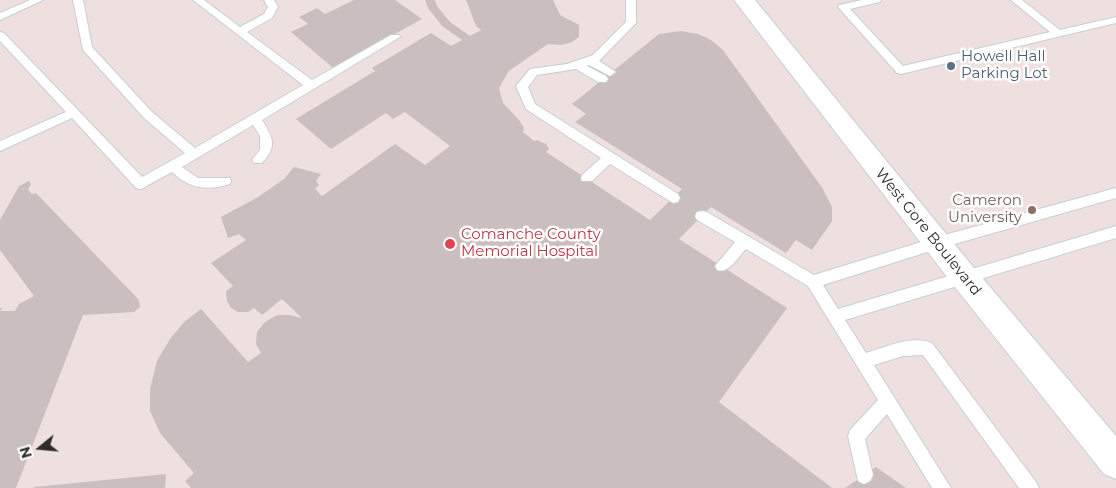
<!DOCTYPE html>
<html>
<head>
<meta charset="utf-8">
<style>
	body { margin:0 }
	#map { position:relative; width:1116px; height:488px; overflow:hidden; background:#efe0e0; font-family:Montserrat,sans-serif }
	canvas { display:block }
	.north { position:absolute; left:15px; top:423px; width:50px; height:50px; -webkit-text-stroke:4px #fff; paint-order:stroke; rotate:253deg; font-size:14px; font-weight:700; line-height:20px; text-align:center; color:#2d2d2d }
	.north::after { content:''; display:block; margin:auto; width:18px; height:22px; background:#2d2d2d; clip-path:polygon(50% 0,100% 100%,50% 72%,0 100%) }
</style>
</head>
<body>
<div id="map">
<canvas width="1116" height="488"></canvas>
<div class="north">N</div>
</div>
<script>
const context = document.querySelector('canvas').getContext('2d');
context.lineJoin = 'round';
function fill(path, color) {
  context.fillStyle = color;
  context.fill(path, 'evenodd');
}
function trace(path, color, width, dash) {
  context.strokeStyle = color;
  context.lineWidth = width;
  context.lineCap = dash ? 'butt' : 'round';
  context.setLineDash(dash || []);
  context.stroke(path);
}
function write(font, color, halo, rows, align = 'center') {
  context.font = font + ' Montserrat,sans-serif';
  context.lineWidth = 5;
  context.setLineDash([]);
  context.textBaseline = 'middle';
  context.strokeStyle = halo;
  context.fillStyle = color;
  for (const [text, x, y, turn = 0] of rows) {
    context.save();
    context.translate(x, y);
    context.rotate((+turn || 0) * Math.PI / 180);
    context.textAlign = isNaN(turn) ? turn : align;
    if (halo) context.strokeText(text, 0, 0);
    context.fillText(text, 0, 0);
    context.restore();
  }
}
fill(new Path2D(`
	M354,0H395L422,19L333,68L291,32L308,24L299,17L317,8L325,14Z
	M425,0H435L437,6L450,22L470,36L481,30L476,26L466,0H553L560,15L579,25V37L572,42L562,45L548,44L509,71L499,88L503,103L519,120L524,128L523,132L534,141L537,140L546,144L549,149L546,152L650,220L682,189L575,122L586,114L572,104L659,34L681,31L698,34L711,40L723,50L823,189L832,207V221L812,250L796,240L786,253L711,207L679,239L787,308L719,402L832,488H191L185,481L194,473L160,433L150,411V389L157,361L170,339L184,322L201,309L248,362L261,353L256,344L257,332L265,322L277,315H289L302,318L282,299L262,315L254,308L248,312H238L231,308L227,301L226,291L233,286L211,263L246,240L239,234L228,238L221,217L258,197L284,179L294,167L321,174L316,181L319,185L315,189L322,196L395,144L425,165L450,146L405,112L393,119L386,113L331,149L296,119L375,71L372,68L431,33L451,46L462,40L442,26L428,8Z
	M29,181L31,184L28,190L32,194L36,193L139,300L140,307L134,312L83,315L16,488H0V308H3L0,311H15L19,304L34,296L0,250V220L19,186Z
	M876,467L906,488H845Z
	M166,474L165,488H34V487Z`), '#cabfbe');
const service = new Path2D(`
	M30,0H43L0,20V13Z
	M73,0H83L92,47L152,112L195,148L303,85L193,0H204L240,27L264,14L268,7L264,0H274L278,7L272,18L247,32L312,80L391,35H399L400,37L262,120C273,138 278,146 262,163H254L252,160L260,150V136L253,125L182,167L198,178H230L231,181L230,184C208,191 189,189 172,172L141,189L136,188L72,118L0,151V141L66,112L0,41V32L4,33L142,177L185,153L144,118L83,50Z
	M626,0H636V23L599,61L616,72L610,76L589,65L587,66L606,76L608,79L606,82H598L576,69L537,75L528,87L535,104L678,194L680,198L678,202L673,203L610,164L592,181H582L581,178L582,175L601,158L526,109L516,86L530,69L567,64L593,55L626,22Z
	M862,0H881L880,2L850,9L903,66L1050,32L1011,0H1022L1060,30L1116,17V23L901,74L897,73L838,7L839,5Z
	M1116,188V198L937,249L823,285L838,309L1116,226V238L845,320L866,353C886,347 912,335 932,343L1036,482L1039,488H1019L923,355L903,356L874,365L951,488H932L887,414L865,439L873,475L870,481L864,484L858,481L848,436L850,430L878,400L808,286L746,249C738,257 729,274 717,270L715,266L735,242L697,220L695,216L697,212L702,211L707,212L814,275L937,237Z`);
const secondary = new Path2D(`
	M734,0H755L974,268L1116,436V479L1104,474L954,286Z`);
trace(service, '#c4cfd4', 2);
trace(secondary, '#c4cfd4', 2);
fill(service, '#fff');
fill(secondary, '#fff');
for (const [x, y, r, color] of [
	[951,66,5,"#5c6f8a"],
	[1032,210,5,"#8d6e63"],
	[450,244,6,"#e0444e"]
]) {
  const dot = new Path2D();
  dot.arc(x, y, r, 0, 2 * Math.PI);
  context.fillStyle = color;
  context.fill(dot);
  trace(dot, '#fff', 2);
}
write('15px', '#4e5e75', '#fff', [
	["Howell Hall",961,57],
	["Parking Lot",961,74]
], 'left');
write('15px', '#785e54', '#fff', [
	["Cameron",1022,201],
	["University",1022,218]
], 'right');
write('15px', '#2d2d2d', '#fff', [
	["West Gore Boulevard",928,232,51]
]);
write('15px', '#be3a42', '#fff', [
	["Comanche County",461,235],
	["Memorial Hospital",461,252]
], 'left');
</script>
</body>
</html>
